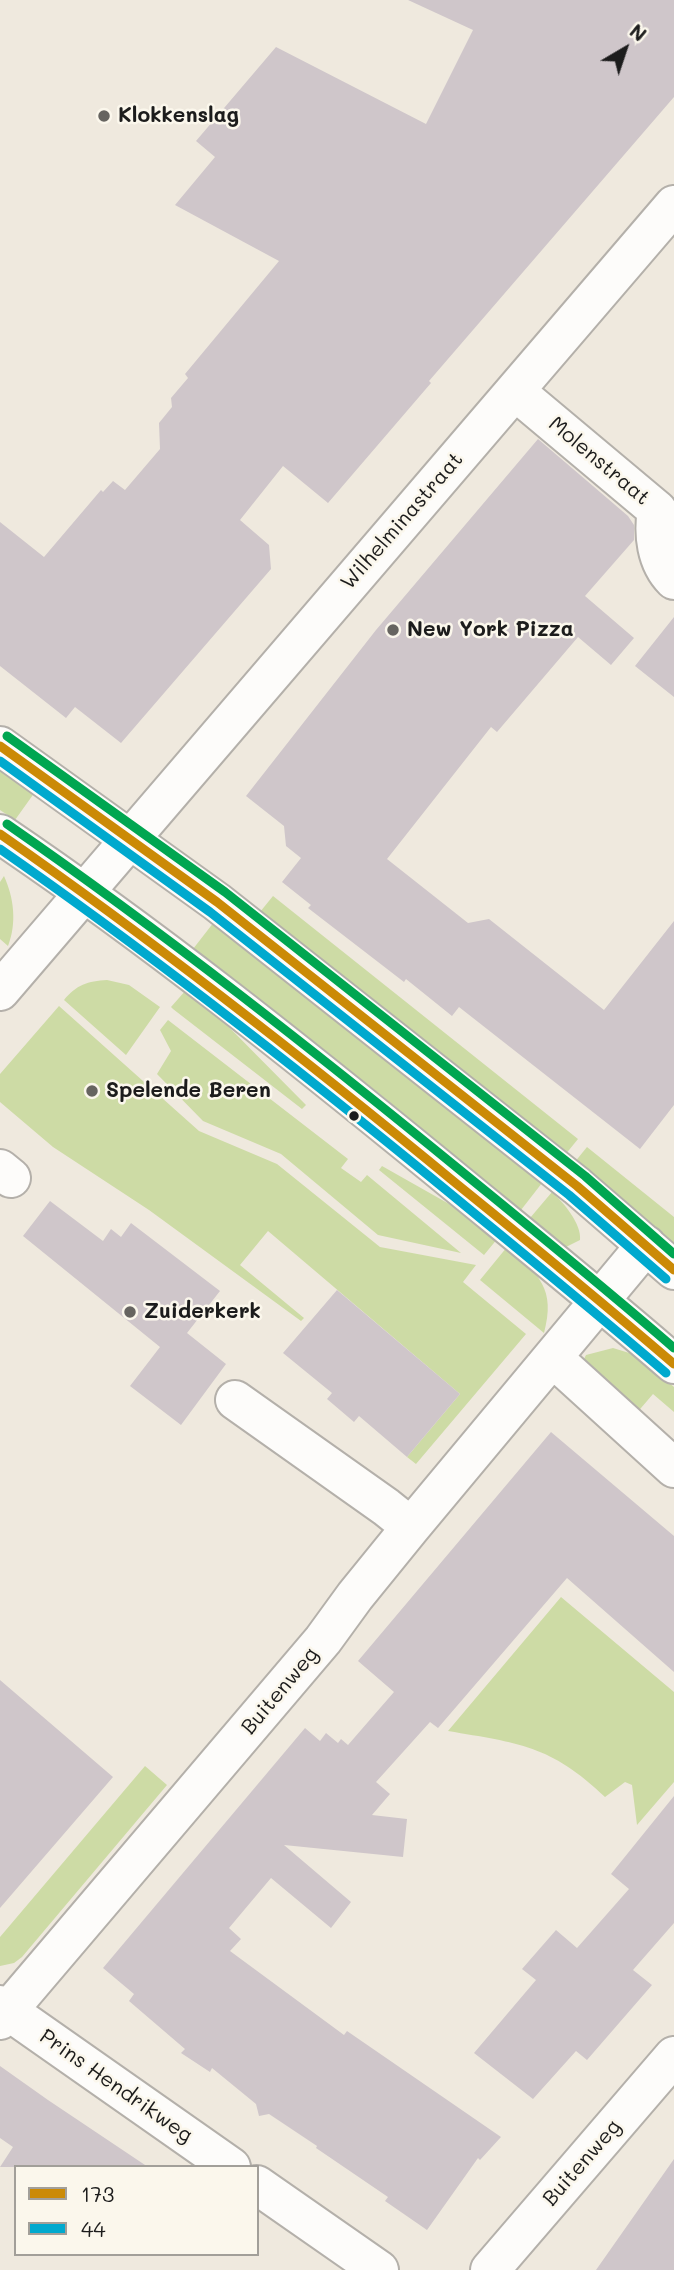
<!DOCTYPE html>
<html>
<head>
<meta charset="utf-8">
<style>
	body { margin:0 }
	#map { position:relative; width:674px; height:2270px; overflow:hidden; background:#efe9de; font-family:Mali,sans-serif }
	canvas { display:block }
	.legend { position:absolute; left:14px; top:2165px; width:245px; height:91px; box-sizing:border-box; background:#fbf7ec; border:2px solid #a29f99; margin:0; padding:9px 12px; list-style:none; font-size:21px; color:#1c1c1c }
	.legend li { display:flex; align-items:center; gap:14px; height:35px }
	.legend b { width:35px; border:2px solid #a29f99 }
	.north { position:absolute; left:590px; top:14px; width:70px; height:70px; -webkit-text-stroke:5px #fbf7ec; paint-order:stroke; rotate:39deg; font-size:19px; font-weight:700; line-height:28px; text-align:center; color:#1c1c1c }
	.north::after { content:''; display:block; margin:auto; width:24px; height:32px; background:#1c1c1c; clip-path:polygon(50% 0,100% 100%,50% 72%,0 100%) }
</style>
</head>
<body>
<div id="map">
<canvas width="674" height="2270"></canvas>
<ul class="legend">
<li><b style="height:9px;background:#cb8a06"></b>173</li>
<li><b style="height:9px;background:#00a9ce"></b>44</li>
</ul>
<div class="north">N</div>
</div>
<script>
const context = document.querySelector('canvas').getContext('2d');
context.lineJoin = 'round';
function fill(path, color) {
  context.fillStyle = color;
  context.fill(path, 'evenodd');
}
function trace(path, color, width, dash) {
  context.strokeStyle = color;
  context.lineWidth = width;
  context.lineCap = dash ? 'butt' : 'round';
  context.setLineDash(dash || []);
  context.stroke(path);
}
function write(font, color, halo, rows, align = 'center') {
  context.font = font + ' Mali,sans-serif';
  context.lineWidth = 5;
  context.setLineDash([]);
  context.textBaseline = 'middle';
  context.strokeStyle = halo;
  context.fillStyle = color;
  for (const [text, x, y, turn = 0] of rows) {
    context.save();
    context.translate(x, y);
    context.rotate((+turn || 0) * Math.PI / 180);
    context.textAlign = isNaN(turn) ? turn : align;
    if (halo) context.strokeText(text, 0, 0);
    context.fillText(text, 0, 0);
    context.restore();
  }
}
fill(new Path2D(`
	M0,767L35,792L15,820L0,810Z
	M4,876C14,898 17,923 8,946L0,939V882Z
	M273,896L578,1139L565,1155L448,1058L260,912Z
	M214,922L400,1068L542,1183L521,1210L381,1095L193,949Z
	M107,980L129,985L160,1007L126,1055L64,1000C76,985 88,981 107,980Z
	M186,990L211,1009L306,1105L302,1109L173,1009L171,1007Z
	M59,1006L199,1131L277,1164L380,1247L476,1265L463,1282L526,1334L416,1464L407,1457L460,1394L268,1231L240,1265L304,1318L301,1321L149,1210L53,1147L0,1102V1074Z
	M168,1020L348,1159L341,1168L361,1182L367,1175L461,1253L378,1235L281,1154L203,1121L157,1074L171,1051L160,1030Z
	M587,1147L674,1217V1247L574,1163Z
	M382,1166L458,1209L498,1238L484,1255L379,1170Z
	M552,1192C563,1202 582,1224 580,1240L566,1247L530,1218Z
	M507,1247C539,1274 556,1289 544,1333L480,1280Z
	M613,1348L639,1356L674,1387V1412L653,1394L635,1415L583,1361L586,1355Z
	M561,1597L674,1692V1782L637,1825L632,1785L625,1782L605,1797C551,1745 518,1743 448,1731Z
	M145,1766L167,1785L22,1957L14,1963L0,1966V1937Z`), '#cddba5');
fill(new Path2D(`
	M408,0H674V97L429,381L431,383L328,503L283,466L240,520L269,545L271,569L121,743L75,707L66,718L0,666V522L44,557L101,490L103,492L113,481L125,490L160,449L159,423L172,407L171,398L188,378L185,374L279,261L175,205L215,157L196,141L276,47L426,124L473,30Z
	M538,439L628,516L634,525V540L585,596L634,638L611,665L578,637L497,732L491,727L387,859L468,923L489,919L604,1010L674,921V1105L640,1149L459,1007L452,1016L406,979L404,982L308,908L311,905L282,882L301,858L286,846L284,826L246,796L376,630Z
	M674,617V697L635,666Z
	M50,1201L103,1241L111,1229L121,1237L131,1223L220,1291L187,1333L226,1364L181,1425L130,1386L160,1347L23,1236Z
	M337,1290L460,1394L407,1457L359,1416L354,1422L327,1399L332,1393L283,1353Z
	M551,1432L674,1536V1672L567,1578L438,1728L430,1722L376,1782L390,1794L372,1815L407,1819L403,1857L284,1845L351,1902L331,1928L271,1878L229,1928L241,1939L230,1951L344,2035L347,2031L501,2137L480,2160L478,2158L427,2230L385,2201L388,2197L316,2148L317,2146L269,2114L259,2116L256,2104L212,2068L210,2072L181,2053L185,2049L129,2001L134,1994L103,1968L305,1728L320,1741L326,1733L338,1743L341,1739L348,1745L394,1692L358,1661Z
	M0,1680L113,1777L0,1908Z
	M674,1796V1923L633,1970L652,1985L587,2060L576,2051L533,2099L474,2053L536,1980L522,1969L556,1930L577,1948L629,1889L611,1874Z
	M0,2066L48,2100L148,2167H0L13,2147L0,2138Z
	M674,2159V2270H596Z`), '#cfc6ca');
const minor = new Path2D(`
	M515,391L657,510C653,534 656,562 674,580
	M0,746L217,902L577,1186L674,1270
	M0,834C152,937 296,1052 438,1168C517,1233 597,1297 674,1364
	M0,991L674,205
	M0,1169L11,1178
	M553,1358L674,1468
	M235,1400L386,1507L411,1527
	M0,2005L231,2167
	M0,2020L323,1640L355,1596L411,1527L646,1245
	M257,2185L379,2270
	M490,2270L674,2056`);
trace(minor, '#b4b0aa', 42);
trace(minor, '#fdfcfa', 38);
trace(new Path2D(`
	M0,746L217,902L577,1186L674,1270
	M0,834C158,944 309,1062 458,1185C531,1244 603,1303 674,1364`), '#cb8a06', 9);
trace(new Path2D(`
	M0,761L210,912L569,1195L666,1279
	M0,849C154,956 301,1071 446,1190C520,1251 594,1311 666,1373`), '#00a9ce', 9);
trace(new Path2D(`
	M7,736L225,892L585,1176L674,1254
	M7,824C166,934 317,1053 466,1175C536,1232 606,1289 674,1348`), '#00a651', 9);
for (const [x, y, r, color] of [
	[104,116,7,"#666460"],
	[393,630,7,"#666460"],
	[92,1091,7,"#666460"],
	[354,1116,6,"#1c1c1c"],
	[130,1312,7,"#666460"]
]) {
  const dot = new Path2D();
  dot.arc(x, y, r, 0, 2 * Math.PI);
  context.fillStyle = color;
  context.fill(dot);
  trace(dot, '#fbf7ec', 2.5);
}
write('bold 21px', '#1c1c1c', '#fbf7ec', [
	["Klokkenslag",118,116],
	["New York Pizza",407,630],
	["Spelende Beren",106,1091],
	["Zuiderkerk",144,1312]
], 'left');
write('21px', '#1c1c1c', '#fbf7ec', [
	["Molenstraat",599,461,40],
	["Wilhelminastraat",402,521,-49],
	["Buitenweg",280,1691,-50],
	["Prins Hendrikweg",116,2086,35],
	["Buitenweg",582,2163,-49]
]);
</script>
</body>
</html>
